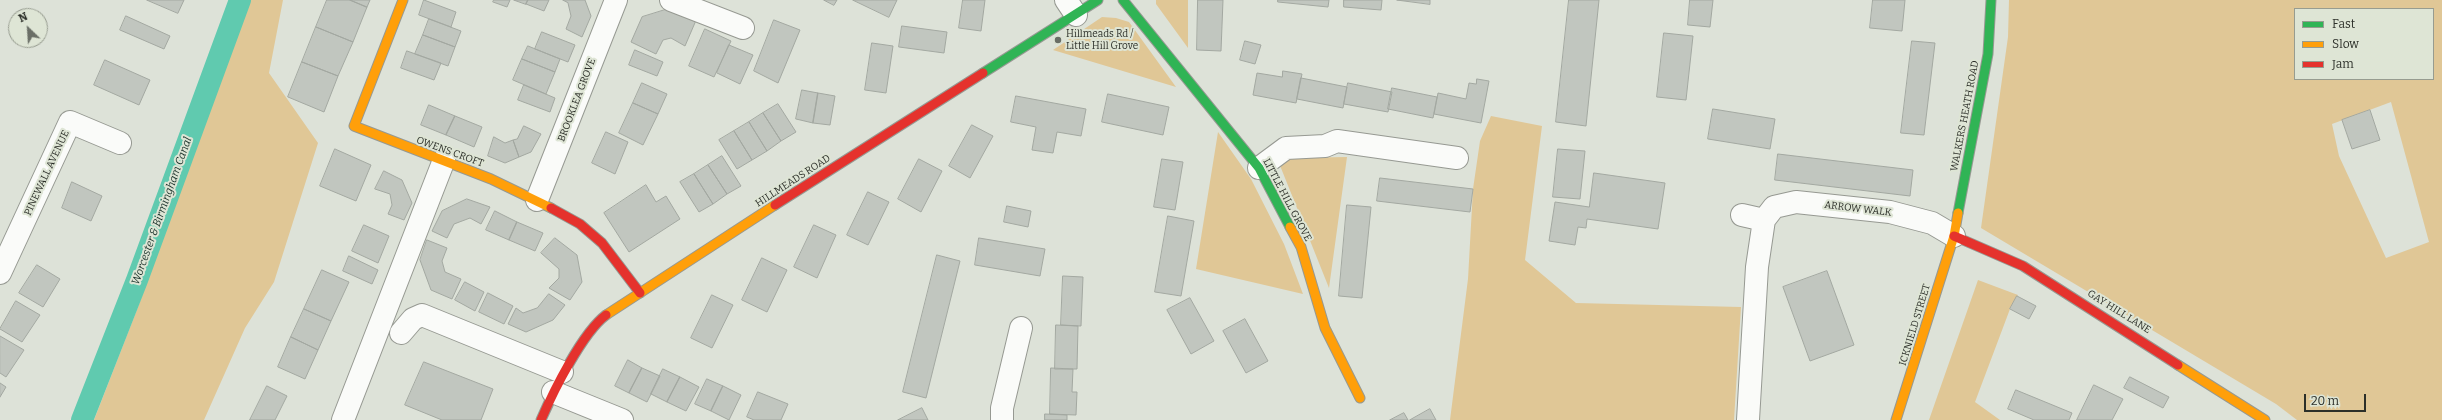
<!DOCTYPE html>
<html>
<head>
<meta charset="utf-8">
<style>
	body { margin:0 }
	#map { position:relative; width:2442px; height:420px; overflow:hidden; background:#dde2d8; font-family:Bitter,serif }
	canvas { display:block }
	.legend { position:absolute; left:2294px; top:8px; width:140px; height:72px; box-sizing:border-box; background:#dee5d5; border:1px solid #979c90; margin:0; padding:5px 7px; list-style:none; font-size:12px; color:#2c2f29 }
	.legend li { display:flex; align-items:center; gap:8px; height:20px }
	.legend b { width:20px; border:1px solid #979c90 }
	.north { position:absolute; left:8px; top:8px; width:40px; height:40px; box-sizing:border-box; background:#dee5d5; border:1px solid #979c90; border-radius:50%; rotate:335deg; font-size:11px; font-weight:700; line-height:16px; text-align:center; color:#2c2f29 }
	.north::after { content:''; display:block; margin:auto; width:14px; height:18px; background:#6a6e66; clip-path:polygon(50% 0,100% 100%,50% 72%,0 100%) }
	.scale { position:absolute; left:2304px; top:394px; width:62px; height:18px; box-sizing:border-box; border:2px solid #2c2f29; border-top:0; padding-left:5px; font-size:12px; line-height:14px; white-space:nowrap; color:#2c2f29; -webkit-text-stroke:3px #dee5d5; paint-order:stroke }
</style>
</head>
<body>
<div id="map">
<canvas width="2442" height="420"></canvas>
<ul class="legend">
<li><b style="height:5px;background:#30b455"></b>Fast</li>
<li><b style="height:5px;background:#ff9f0a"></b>Slow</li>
<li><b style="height:5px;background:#e5322d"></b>Jam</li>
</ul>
<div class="north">N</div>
<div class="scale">20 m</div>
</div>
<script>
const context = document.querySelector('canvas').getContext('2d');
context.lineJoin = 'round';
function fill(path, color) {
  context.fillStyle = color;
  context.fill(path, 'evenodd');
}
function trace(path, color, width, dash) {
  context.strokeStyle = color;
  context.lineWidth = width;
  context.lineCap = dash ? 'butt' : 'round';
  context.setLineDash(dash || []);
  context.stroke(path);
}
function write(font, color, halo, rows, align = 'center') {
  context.font = font + ' Bitter,serif';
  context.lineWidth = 4;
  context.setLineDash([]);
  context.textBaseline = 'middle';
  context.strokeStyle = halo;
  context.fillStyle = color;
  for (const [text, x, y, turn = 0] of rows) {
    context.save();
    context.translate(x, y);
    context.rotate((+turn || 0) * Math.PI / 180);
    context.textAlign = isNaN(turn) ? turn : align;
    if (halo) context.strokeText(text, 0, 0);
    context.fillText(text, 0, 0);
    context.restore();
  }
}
fill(new Path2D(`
	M248,0H283L269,73L318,143L274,282L245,328L204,420H94L138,307Z
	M1156,0H1188V48L1156,4Z
	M2009,0H2442V420H2297L2276,404L1981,228L2008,37ZM2295,9H2433V79H2295ZM2391,102L2429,242L2386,258L2339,156L2332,124Z
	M1102,17L1116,18L1129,22L1176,87L1053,50Z
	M1491,116L1542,126L1525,260L1576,303L1741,307L1734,420H1450L1468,279L1473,189L1480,141Z
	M1218,132L1251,179L1284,244L1303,294L1196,269Z
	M1347,157L1329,288L1279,163L1289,158Z
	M1978,280L2018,295L2010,309L1975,402L2000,420H1929Z`), '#e0c796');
trace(new Path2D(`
	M82,420L137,280L240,0`), '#60caaf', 22);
const building = new Path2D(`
	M147,0H184L178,13Z
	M327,0H350L367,7L353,42L316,27Z
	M350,0H370L367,7Z
	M424,0L456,12L451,27L419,15Z
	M494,0H510L507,7L493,2Z
	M514,0H528L526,4Z
	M528,0H549L544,11L526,4Z
	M563,0H585L591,16L582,37L566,29L571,16L568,3Z
	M824,0H837L834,5Z
	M853,0H897L889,17Z
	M963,0H985L981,31L959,28Z
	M1198,0H1223L1221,51L1197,50Z
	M1278,0H1329L1328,7L1278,2Z
	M1344,0H1382L1381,10L1344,7Z
	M1397,0H1430V4Z
	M1569,0H1599L1586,126L1556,122Z
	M1690,0H1713L1710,27L1688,25Z
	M1873,0H1905L1902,31L1870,28Z
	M671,8L697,18L685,46L671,38L663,40L656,54L631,42L642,17Z
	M126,16L170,36L164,49L120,30Z
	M429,19L461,31L455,47L423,35Z
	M774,20L800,30L778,83L754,71Z
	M902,26L947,32L944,53L899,47Z
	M316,27L353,42L338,76L302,62Z
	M705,29L731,41L714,77L689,66Z
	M542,32L575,45L568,62L535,49Z
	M1664,33L1693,36L1686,100L1657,97Z
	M423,35L455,47L448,66L415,54Z
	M1245,41L1261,45L1255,64L1240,60Z
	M1912,41L1935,43L1924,135L1901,133Z
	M872,43L893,46L886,93L865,90Z
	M729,45L753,55L740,84L717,73Z
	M528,46L560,59L555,72L522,59Z
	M635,50L663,62L657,76L629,65Z
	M407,51L441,63L434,80L401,68Z
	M522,59L555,72L546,94L513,80Z
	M105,60L150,80L139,105L94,85Z
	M302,62L338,76L324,112L288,97Z
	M1283,71L1302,74L1296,103L1253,95L1257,73L1282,77Z
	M1301,78L1347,87L1343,108L1297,99Z
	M1477,79L1489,81L1481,123L1434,114L1438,93L1466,99L1469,83L1476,84Z
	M642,83L667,94L658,114L633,103Z
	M1348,83L1392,92L1388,112L1344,104Z
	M524,85L555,98L550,112L518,100Z
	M1392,88L1437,97L1433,118L1388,109Z
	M802,90L818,93L813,123L796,119Z
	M818,93L835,96L830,125L813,123Z
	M1108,94L1169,107L1163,135L1102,122Z
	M1016,96L1086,109L1081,136L1057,132L1053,153L1032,150L1036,127L1011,122Z
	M633,103L658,114L643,145L619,133Z
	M778,104L796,132L781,141L763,113Z
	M429,105L455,116L446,135L421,125Z
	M1713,109L1775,119L1770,149L1708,139Z
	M2370,110L2380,140L2352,149L2342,120Z
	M763,113L781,141L767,151L749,122Z
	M455,116L482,127L474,147L446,135Z
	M749,122L767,151L752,160L734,131Z
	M972,125L993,136L970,178L949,166Z
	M524,126L541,134L531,152L519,157L513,140L517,139Z
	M734,131L752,160L737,169L719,140Z
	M606,132L628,142L615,174L592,163Z
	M494,137L505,143L513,140L519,157L505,163L488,156Z
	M335,149L371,165L356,201L320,186Z
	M1558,149L1585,151L1580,199L1553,197Z
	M1778,154L1913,170L1910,196L1775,180Z
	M722,156L741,186L727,194L708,165Z
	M919,159L942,171L921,212L898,199Z
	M1162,159L1183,162L1175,210L1154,207Z
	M708,165L727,194L713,204L694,174Z
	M384,171L402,180L412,203L404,220L388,214L392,205L390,194L375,189Z
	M1594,173L1665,183L1658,229L1587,219L1586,228L1578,227L1575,245L1549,241L1555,202L1589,207Z
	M694,174L713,204L699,212L680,182Z
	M1380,178L1473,189L1470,212L1377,201Z
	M72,182L102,196L91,221L62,208Z
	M646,185L656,202L666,196L680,219L629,252L604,213Z
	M868,192L889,202L868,245L847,235Z
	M467,199L490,207L481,224L470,218L454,224L447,238L432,231L442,211Z
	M1347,205L1371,207L1362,298L1339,296Z
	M1007,206L1031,211L1028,227L1004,222Z
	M495,211L517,222L509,240L486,230Z
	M1168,216L1194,221L1181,296L1155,292Z
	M517,222L543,233L535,251L509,240Z
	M364,225L389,236L378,263L352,251Z
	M814,225L836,235L817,278L794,267Z
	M555,238L577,255L582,282L570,300L549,288L559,278V269L541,253Z
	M979,238L1045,249L1040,276L975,265Z
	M427,240L447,248L442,261L445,272L461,279L452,299L431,290L420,260Z
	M937,255L960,261L926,398L903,392Z
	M349,256L378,270L372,284L343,271Z
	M762,258L787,270L767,312L742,300Z
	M37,265L60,279L43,307L19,293Z
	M322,270L349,282L331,321L304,309Z
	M1827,271L1854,345L1810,361L1783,287Z
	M1063,276L1083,277L1081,326L1061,325Z
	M465,282L484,292L475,311L455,300Z
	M488,293L513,306L504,324L479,312Z
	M549,294L565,305L553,320L526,332L508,324L516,308L523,313L537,308Z
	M712,295L733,305L712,348L691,338Z
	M2017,296L2036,306L2029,319L2010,309Z
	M1190,298L1214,341L1191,354L1167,310Z
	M16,301L40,315L22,342L0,329Z
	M304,309L331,321L318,350L291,337Z
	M1245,319L1268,361L1246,373L1223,331Z
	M1056,325L1078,326L1077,369H1055Z
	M0,336L24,350L6,377L0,373Z
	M291,337L318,350L305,379L278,367Z
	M628,360L642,368L629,393L615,386Z
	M424,362L493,389L481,420H442L405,405Z
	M642,368L660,376L647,402L629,393Z
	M1051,368L1073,369L1072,392H1077L1076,415L1050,414Z
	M663,369L680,377L667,402L651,394Z
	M680,377L699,387L686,411L667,402Z
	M2130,377L2169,397L2163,408L2124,388Z
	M707,379L723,386L711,411L695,404Z
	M0,383L6,387L0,397Z
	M2094,385L2123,399L2112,420H2077Z
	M267,386L287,396L275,420H250Z
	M723,386L741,395L729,420L711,411Z
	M2016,390L2072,413L2069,420H2034L2008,409Z
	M758,392L788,404L781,420H754L747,417Z
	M922,408L928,420H898Z
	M1430,409L1436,420H1410Z
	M1404,413L1408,420H1390Z
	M1045,414L1067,415V420H1045Z`);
fill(building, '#c1c6bf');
trace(building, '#a3a8a1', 1);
const street = new Path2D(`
	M671,0L743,28
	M1066,0L1076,15
	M1259,168L1286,148L1325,146L1337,141L1457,158
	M537,200L616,0
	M1742,215L1764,220L1774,207L1796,202L1890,212L1932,223L1954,236
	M0,273L70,122L120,143
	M401,333L413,319L422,315L562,372
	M553,392L622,420
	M343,420L444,160
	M1002,420V408L1021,328
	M1748,420L1757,267L1764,220`);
const fast = new Path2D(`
	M1123,0L1259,168L1290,227
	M983,73L1098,0
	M1958,213L1988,54L1991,0`);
const slow = new Path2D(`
	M403,0L354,126L491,179L551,208
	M1290,227L1301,247L1325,328L1360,398
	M606,315L775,205
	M2178,365L2265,420
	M1896,420L1954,236L1958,213`);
const jam = new Path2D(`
	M775,205L983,73
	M551,208L580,224L602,243L640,293
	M1954,236L2023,266L2178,365
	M541,420C553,392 582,333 606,315`);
trace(street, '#969992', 24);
trace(fast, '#969992', 11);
trace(slow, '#969992', 11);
trace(jam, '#969992', 11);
trace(street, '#fafbf9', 22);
trace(fast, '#30b455', 9);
trace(slow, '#ff9f0a', 9);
trace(jam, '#e5322d', 9);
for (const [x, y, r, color] of [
	[1058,40,4,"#6a6e66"]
]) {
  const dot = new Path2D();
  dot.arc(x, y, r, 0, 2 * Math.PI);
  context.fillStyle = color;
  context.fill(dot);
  trace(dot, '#dee5d5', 1.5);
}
write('10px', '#2c2f29', '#dee5d5', [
	["Hillmeads Rd /",1066,34],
	["Little Hill Grove",1066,46]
], 'left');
write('10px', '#2c2f29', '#dee5d5', [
	["BROOKLEA GROVE",577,100,-69],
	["WALKERS HEATH ROAD",1965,116,-79],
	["OWENS CROFT",450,152,20],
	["PINEWALL AVENUE",47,173,-65],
	["HILLMEADS ROAD",793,181,-33],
	["LITTLE HILL GROVE",1287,200,62],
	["ARROW WALK",1858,209,7],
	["GAY HILL LANE",2119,312,32],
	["ICKNIELD STREET",1915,325,-73]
]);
write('italic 11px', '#1a312a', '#dee5d5', [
	["Worcester & Birmingham Canal",162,211,-70]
]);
</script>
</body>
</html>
